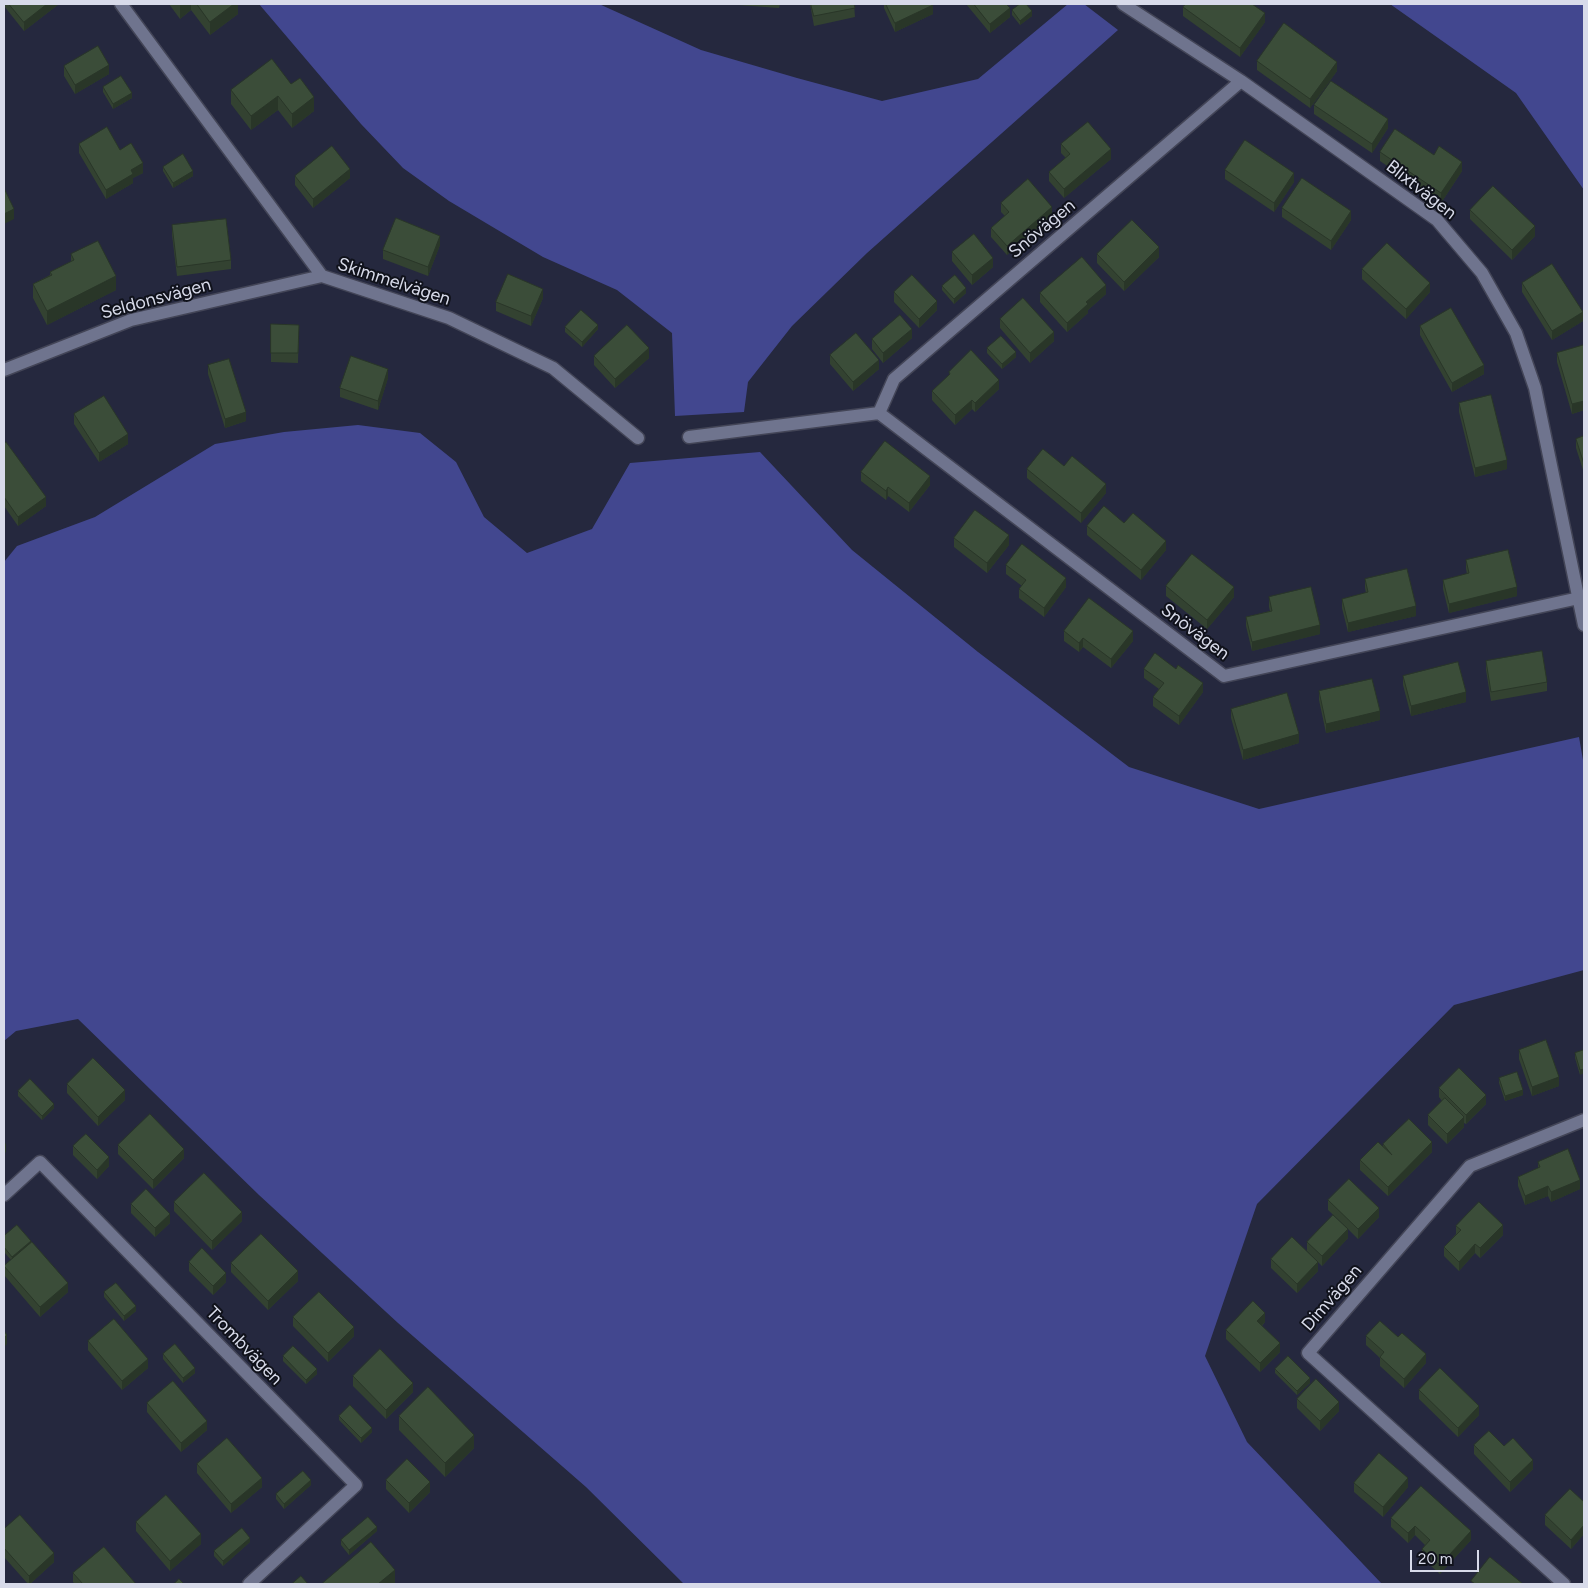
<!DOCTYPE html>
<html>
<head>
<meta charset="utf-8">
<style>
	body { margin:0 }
	#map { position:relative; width:1588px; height:1588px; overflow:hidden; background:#25283e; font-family:Figtree,sans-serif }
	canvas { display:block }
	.frame { position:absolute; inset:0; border:5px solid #d8dbea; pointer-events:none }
	.scale { position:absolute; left:1410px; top:1550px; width:69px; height:22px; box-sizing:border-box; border:2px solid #d8dbea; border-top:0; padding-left:6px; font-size:15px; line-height:18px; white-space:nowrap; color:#d8dbea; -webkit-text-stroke:4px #10121b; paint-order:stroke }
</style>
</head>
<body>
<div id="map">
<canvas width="1588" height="1588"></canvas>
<div class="frame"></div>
<div class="scale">20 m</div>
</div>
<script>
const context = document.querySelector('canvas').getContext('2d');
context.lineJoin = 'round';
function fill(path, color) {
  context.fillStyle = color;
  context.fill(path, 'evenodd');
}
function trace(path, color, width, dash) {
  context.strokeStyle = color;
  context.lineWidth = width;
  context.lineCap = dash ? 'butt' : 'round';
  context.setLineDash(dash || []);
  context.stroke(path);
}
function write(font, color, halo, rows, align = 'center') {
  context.font = font + ' Figtree,sans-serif';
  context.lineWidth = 4;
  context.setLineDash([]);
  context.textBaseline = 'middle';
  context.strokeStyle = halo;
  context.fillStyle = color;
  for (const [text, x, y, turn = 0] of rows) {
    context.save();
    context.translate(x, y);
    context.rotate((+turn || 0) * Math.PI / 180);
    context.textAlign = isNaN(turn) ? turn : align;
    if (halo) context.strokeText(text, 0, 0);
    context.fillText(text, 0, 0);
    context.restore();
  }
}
fill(new Path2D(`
	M259,4H599L701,50L797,78L882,101L978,79L1068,4H1084L1118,30L867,253L792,326L748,382L744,412L675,416L672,333L617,290L543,257L449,201L403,168L361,124Z
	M1390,4H1584V190L1516,93Z
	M358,425L420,433L456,462L484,517L527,553L592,529L630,463L760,452L852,550L978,652L1129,767L1259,809L1579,737L1584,766V970L1454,1005L1257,1204L1205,1356L1247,1442L1382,1584H684L586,1487L398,1323L259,1195L78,1019L16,1031L4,1041V562L17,546L95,517L215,444L284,432Z`), '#42478f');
const minor = new Path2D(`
	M121,4L322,276L449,318L553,368L638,438
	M1123,4L1241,81L1437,220L1482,273L1516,333L1535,388L1584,625
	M1241,81L894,379L879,413L1224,676L1579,598
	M4,370L131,320L322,276
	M689,437L879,413
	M4,1195L40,1162L356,1485L249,1584
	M1564,1584L1308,1353L1470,1166L1584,1120`);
trace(minor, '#434557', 15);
trace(minor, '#6f748e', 12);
fill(new Path2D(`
	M4,4H59L24,31L4,6Z
	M169,4H238V14L210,35L191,10L180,19Z
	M738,4H780L779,8L738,5Z
	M810,4H854L855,17L814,26Z
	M884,4H932L933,14L895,32L884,8Z
	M966,4H1006L1010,17L990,33Z
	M1183,7L1265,22L1240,57L1183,16Z
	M1012,10L1032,16L1020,25L1012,15Z
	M1257,61L1337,71L1310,108L1257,70Z
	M64,66L109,74L75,94L64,76Z
	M291,84L314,111L292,128L278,110L251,130L231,104V90Z
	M103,87L132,98L113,109L103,92Z
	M1314,105L1388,128L1372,153L1314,114Z
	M79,144L120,150L143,173L133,178V183L106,199L79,153Z
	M1061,144L1111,159L1064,198L1049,181V172L1066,158L1061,153Z
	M1380,152L1462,171L1441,203L1380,161Z
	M163,167L193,176L173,188L163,171Z
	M1225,170L1294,182L1274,212L1225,179Z
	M295,176L350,178L313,208L295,185Z
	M1001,203L1052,216L1007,255L991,237V228L1005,216L1001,212Z
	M1282,208L1351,220L1331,250L1282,217Z
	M1470,210L1535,236L1512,260L1470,219Z
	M172,225L231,260V269L177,276L172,235Z
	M440,245L428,276L383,259V250Z
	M952,252L993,267L972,285L952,261Z
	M71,254L116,290L47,325L33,298V284L50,275V272L71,262Z
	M1097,254L1159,257L1124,291L1097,263Z
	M1362,269L1430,292L1406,319L1362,279Z
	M1522,283L1583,321L1552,340L1522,292Z
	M942,286L966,293L954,304L942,290Z
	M894,292L937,310L919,328L894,302Z
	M1040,293L1106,294L1088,310V313L1067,332L1040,302Z
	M543,298L531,326L496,311V302Z
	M1000,319L1054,341L1030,363L1000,328Z
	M271,324L299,325L298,363L271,362Z
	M1420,326L1484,374L1452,392L1420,335Z
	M565,327L598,329L582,347L565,332Z
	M912,338L883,363L872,349V339Z
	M1584,345V410L1572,414L1557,362V353Z
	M987,348L1016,357L1002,369L987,353Z
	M830,355L879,369L853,391L830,364Z
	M594,356L649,358L615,388L594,365Z
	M208,365L246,421L225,428L208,374Z
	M949,372L999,389L975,412L972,409L955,425L932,400V391L949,376Z
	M388,378L378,410L340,397V388Z
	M1459,403L1507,469L1475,477L1459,412Z
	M74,414L128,444L99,462L74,424Z
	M1584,436V473L1576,448V439Z
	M4,444L46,506L18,526L4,506Z
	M1064,466L1106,493L1081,523L1027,478V469Z
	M861,472L930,485L909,512L888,496L886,500L861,481Z
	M1124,523L1166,550L1141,580L1087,535V526Z
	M954,538L1009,545L987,573L954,547Z
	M1466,560L1517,596L1449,613L1443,589V580L1467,574L1466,569Z
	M1006,565L1066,587L1044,617L1019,598V589L1022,586L1006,574Z
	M1365,579L1416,616L1348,632L1342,608V599L1366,593L1365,588Z
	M1166,586L1234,597L1207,629L1166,596Z
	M1269,597L1320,634L1252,651L1246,626V617L1270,611L1269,607Z
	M1064,631L1133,641L1111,668L1083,647L1079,652L1064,641Z
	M1486,661L1547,682V691L1491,701L1486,670Z
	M1144,669L1203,692L1179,725L1153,706V697L1159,689L1144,678Z
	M1403,676L1466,702L1411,716L1403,685Z
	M1319,691L1380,720L1326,733L1319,700Z
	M1231,709L1299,743L1243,760L1231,718Z
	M1519,1050L1559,1086L1532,1096L1519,1059Z
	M1584,1050L1580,1075L1575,1058V1053Z
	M1499,1078L1523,1095L1505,1101L1499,1083Z
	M67,1084L125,1100L98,1126L67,1093Z
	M1439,1088L1486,1104L1466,1124L1464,1123V1127L1447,1144L1428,1125V1115L1442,1101L1439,1097Z
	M18,1091L54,1108L42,1120L18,1096Z
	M1383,1144L1432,1152L1388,1196L1360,1170V1160L1383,1146Z
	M118,1145L184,1158L153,1189L118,1154Z
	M73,1146L109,1166L97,1179L73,1155Z
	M1538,1162L1580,1189L1551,1202L1548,1196L1525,1205L1518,1186V1177L1538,1168Z
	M1328,1200L1379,1217L1358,1239L1348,1229V1238L1322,1266L1307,1251V1242L1348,1229L1328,1210Z
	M174,1202L242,1221L212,1250L174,1211Z
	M131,1204L170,1223L155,1237L131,1213Z
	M1456,1226L1503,1235L1480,1258L1475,1253L1459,1271L1444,1256V1247L1456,1234Z
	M4,1236L31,1243L68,1292L40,1317L4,1275V1266L11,1260L4,1252Z
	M1271,1259L1318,1271L1297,1293L1271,1268Z
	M189,1262L226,1282L213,1295L189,1271Z
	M231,1263L298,1281L268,1310L231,1272Z
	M104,1292L136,1311L124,1321L104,1297Z
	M293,1317L354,1336L328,1362L293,1326Z
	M1265,1322L1262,1326L1280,1352L1260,1372L1226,1339V1330Z
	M1366,1336L1426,1363L1404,1388L1380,1366V1358L1366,1345Z
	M88,1341L148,1368L122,1390L88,1350Z
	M163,1354L195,1373L183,1383L163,1359Z
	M283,1356L317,1374L306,1384L283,1361Z
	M1275,1369L1310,1383L1297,1395L1275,1373Z
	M353,1376L413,1392L386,1419L353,1386Z
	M1419,1390L1479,1415L1458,1437L1419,1399Z
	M1297,1399L1339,1411L1320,1431L1297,1408Z
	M147,1403L207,1430L181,1452L147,1412Z
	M339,1416L372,1432L361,1443L339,1420Z
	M399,1416L474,1448L445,1477L399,1430Z
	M1474,1445L1504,1446L1533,1469L1510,1492L1474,1454Z
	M197,1464L262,1487L231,1513L197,1473Z
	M386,1480L430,1492L409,1513L386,1489Z
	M1354,1483L1408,1487L1383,1517L1354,1492Z
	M311,1485L284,1509L276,1499V1494Z
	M1584,1502V1534L1571,1549L1545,1525V1515Z
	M1391,1518L1471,1540L1440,1574L1422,1558V1549L1425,1545L1415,1535L1408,1543L1391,1527Z
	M136,1522L201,1544L170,1571L136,1531Z
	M4,1529L54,1562L30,1584H28L4,1557Z
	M377,1531L349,1555L341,1545V1540Z
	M250,1542L223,1566L214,1556V1551Z
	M73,1573L136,1584H75L73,1582Z`), '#334231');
fill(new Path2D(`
	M47,4H59L24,31V22Z
	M182,4H191V10L180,19V5Z
	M234,4H238V14L210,35V22Z
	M933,5V14L895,32V23Z
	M1010,8V17L990,33V24Z
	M1032,11V16L1020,25V21Z
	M1265,13V22L1240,57V48Z
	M1337,62V71L1310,108V99Z
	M109,65V74L75,94V85Z
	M132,93V98L113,109V104Z
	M278,96V110L251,130V116Z
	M314,97V111L292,128V114Z
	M1388,119V128L1372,153V144Z
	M1111,149V159L1064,198V189Z
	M1462,162V171L1441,203V193Z
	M143,163V173L133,178V183L106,199V190L131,170Z
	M350,169V178L313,208V199Z
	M193,171V176L173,188V183Z
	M1294,173V182L1274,212V203Z
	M1052,207V216L1007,255V246Z
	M14,209V219L4,224V214Z
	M1351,211V220L1331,250V241Z
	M1535,226V236L1512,260V250Z
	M440,236V245L428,276V267Z
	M1159,247V257L1124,291V282Z
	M993,258V267L972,285V275Z
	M116,276V290L47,325V311Z
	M1430,283V292L1406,319V309Z
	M1106,285V294L1088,310V313L1067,332V323L1086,302Z
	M966,288V293L954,304V299Z
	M543,289V298L531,326V316Z
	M937,301V310L919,328V319Z
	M1583,312V321L1552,340V331Z
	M598,325V329L582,347V342Z
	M912,329V338L883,363V353Z
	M1054,332V341L1030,363V353Z
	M649,348V358L615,388V379Z
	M1016,352V357L1002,369V364Z
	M879,360V369L853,391V382Z
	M1484,365V374L1452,392V383Z
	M388,369V378L378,410V401Z
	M999,380V389L975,412V403Z
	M972,400V409L955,425V415Z
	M1584,401V410L1572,414V404Z
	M246,412V421L225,428V419Z
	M128,434V444L99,462V453Z
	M1507,460V469L1475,477V468Z
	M930,476V485L909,512V503Z
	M1106,484V493L1081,523V513Z
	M888,487V496L886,500V491Z
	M46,497V506L18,526V517Z
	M1009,535V545L987,573V563Z
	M1166,541V550L1141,580V570Z
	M1066,578V587L1044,617V608Z
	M1234,587V597L1207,629V620Z
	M1517,587V596L1449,613V604Z
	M1416,606V616L1348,632V623Z
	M1320,625V634L1252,651V642Z
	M1133,631V641L1111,668V659Z
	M1083,638V647L1079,652V643Z
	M1203,683V692L1179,725V716Z
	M1466,692V702L1411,716V706Z
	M1380,711V720L1326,733V724Z
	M1299,734V743L1243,760V750Z
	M1584,1069V1073L1580,1075V1070Z
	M1559,1077V1086L1532,1096V1087Z
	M125,1090V1100L98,1126V1117Z
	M1523,1090V1095L1505,1101V1096Z
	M1486,1095V1104L1466,1124V1115Z
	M54,1104V1108L42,1120V1116Z
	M1464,1117V1127L1447,1144V1134Z
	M1432,1142V1152L1388,1196V1187Z
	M6,1143V1152L4,1154V1145Z
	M184,1149V1158L153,1189V1180Z
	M109,1157V1166L97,1179V1170Z
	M1580,1180V1189L1551,1202V1192Z
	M1548,1186V1196L1525,1205V1196Z
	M1379,1208V1217L1358,1239V1229Z
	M242,1212V1221L212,1250V1241Z
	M170,1214V1223L155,1237V1228Z
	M1503,1225V1235L1480,1258V1248Z
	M1348,1229V1238L1322,1266V1256Z
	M31,1241V1245L12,1262V1257Z
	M1475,1244V1253L1459,1271V1262Z
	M1318,1262V1271L1297,1293V1284Z
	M298,1271V1281L268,1310V1301Z
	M226,1273V1282L213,1295V1286Z
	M68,1283V1292L40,1317V1307Z
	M136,1306V1311L124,1321V1316Z
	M1265,1313V1322L1257,1330V1321Z
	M354,1327V1336L328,1362V1353Z
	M7,1335V1344L4,1347V1338Z
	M1280,1343V1352L1260,1372V1363Z
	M1426,1354V1363L1404,1388V1379Z
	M148,1359V1368L122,1390V1381Z
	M195,1368V1373L183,1383V1378Z
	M317,1369V1374L306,1384V1380Z
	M1310,1378V1383L1297,1395V1391Z
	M413,1383V1392L386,1419V1410Z
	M1339,1402V1411L1320,1431V1421Z
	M1479,1406V1415L1458,1437V1428Z
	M207,1421V1430L181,1452V1443Z
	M372,1428V1432L361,1443V1438Z
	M474,1435V1448L445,1477V1463Z
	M1533,1460V1469L1510,1492V1482Z
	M262,1478V1487L231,1513V1504Z
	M1408,1478V1487L1383,1517V1507Z
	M311,1480V1485L284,1509V1504Z
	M430,1482V1492L409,1513V1503Z
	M1584,1525V1534L1571,1549V1540Z
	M1415,1526V1535L1408,1543V1533Z
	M377,1527V1531L349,1555V1550Z
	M1471,1531V1540L1440,1574V1565Z
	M201,1534V1544L170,1571V1561Z
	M250,1538V1542L223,1566V1561Z
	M54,1553V1562L30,1584H29V1576Z
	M395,1570V1583L394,1584H378Z`), '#293628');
const building = new Path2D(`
	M9,4H47L24,22Z
	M197,4H234L210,22Z
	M811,4H854L855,8L814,16Z
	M886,4H932L933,5L895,23Z
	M974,4H1006L1010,8L990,24Z
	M1020,4H1026L1032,11L1020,21L1012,10Z
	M1186,4H1252L1265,13L1240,48L1183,7Z
	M1284,23L1337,62L1310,99L1257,61Z
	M98,46L109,65L75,85L64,66Z
	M272,59L291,84L300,78L314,97L292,114L278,96L251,116L231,90Z
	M121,76L132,93L113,104L103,87Z
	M1331,81L1388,119L1372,144L1314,105Z
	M1088,122L1111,149L1064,189L1049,172L1070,154L1061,144Z
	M107,127L120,150L131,143L143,163L131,170L133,174L106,190L79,144Z
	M1395,129L1434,155L1439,146L1462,162L1441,193L1380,152Z
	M1245,140L1294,173L1274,203L1225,170Z
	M332,146L350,169L313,199L295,176Z
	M183,154L193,171L173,183L163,167Z
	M1302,178L1351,211L1331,241L1282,208Z
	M1028,179L1052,207L1007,246L991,228L1009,212L1001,203Z
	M1493,186L1535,226L1512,250L1470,210Z
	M4,188L14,209L4,214Z
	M396,218L440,236L428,267L383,250Z
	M226,219L231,260L177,267L172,225Z
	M1132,220L1159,247L1124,282L1097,254Z
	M974,234L993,258L972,275L952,252Z
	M98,241L116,276L47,311L33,284L52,275L50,272L74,260L71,254Z
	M1387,243L1430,283L1406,309L1362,269Z
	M1082,257L1106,285L1086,302L1088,304L1067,323L1040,293Z
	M1552,264L1583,312L1552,331L1522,283Z
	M508,274L543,289L531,316L496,302Z
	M912,275L937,301L919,319L894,292Z
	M955,275L966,288L954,299L942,286Z
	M1023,298L1054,332L1030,353L1000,319Z
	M1451,308L1484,365L1452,383L1420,326Z
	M581,310L598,325L582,342L565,327Z
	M900,315L912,329L883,353L872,339Z
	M271,324L299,325L298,353H271Z
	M627,325L649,348L615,379L594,356Z
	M856,333L879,360L853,382L830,355Z
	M1001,336L1016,352L1002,364L987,348Z
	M1584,345V401L1572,404L1557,353Z
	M971,350L999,380L975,403L972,400L955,415L932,391L950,374L949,372Z
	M351,356L388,369L378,401L340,388Z
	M229,359L246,412L225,419L208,365Z
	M1491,395L1507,460L1475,468L1459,403Z
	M104,396L128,434L99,453L74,414Z
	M1584,436V464L1576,439Z
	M885,441L930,476L909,503L888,487L886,491L861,472Z
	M6,442L46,497L18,517L4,497V444Z
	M1043,449L1064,466L1072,456L1106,484L1081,513L1027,469Z
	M1104,506L1124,523L1133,513L1166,541L1141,570L1087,526Z
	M975,510L1009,535L987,563L954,538Z
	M1022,544L1066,578L1044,608L1019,589L1026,580L1006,565Z
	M1508,550L1517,587L1449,604L1443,580L1469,573L1466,560Z
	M1192,554L1234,587L1207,620L1166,586Z
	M1407,569L1416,606L1348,623L1342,599L1368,592L1365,579Z
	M1311,587L1320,625L1252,642L1246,617L1272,611L1269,597Z
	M1089,598L1133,631L1111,659L1083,638L1079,643L1064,631Z
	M1542,651L1547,682L1491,692L1486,661Z
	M1155,653L1176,669L1178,665L1203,683L1179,716L1153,697L1164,683L1144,669Z
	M1458,662L1466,692L1411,706L1403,676Z
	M1372,679L1380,711L1326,724L1319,691Z
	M1287,693L1299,734L1243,750L1231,709Z
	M1546,1040L1559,1077L1532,1087L1519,1050Z
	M1584,1050V1069L1580,1070L1575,1053Z
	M93,1058L125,1090L98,1117L67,1084Z
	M1459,1068L1486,1095L1466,1115L1439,1088Z
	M1517,1072L1523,1090L1505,1096L1499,1078Z
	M30,1079L54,1104L42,1116L18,1091Z
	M1445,1098L1464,1117L1447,1134L1428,1115Z
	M150,1114L184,1149L153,1180L118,1145Z
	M1409,1119L1432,1142L1388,1187L1360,1160L1378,1142L1392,1155L1383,1144Z
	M86,1134L109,1157L97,1170L73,1146Z
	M1568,1149L1580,1180L1551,1192L1548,1186L1525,1196L1518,1177L1540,1167L1538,1162Z
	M204,1173L242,1212L212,1241L174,1202Z
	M1349,1179L1379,1208L1358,1229L1328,1200Z
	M146,1189L170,1214L155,1228L131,1204Z
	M1479,1202L1503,1225L1480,1248L1475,1244L1459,1262L1444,1247L1461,1230L1456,1226Z
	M1333,1215L1348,1229L1322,1256L1307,1242Z
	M17,1225L31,1241L12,1257L4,1247V1236Z
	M261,1234L298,1271L268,1301L231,1263Z
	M1292,1237L1318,1262L1297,1284L1271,1259Z
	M32,1242L68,1283L40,1307L4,1266Z
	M202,1248L226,1273L213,1286L189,1262Z
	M116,1283L136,1306L124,1316L104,1292Z
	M319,1292L354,1327L328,1353L293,1317Z
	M1253,1301L1265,1313L1257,1321L1280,1343L1260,1363L1226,1330Z
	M114,1319L148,1359L122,1381L88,1341Z
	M1380,1321L1398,1337L1402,1333L1426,1354L1404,1379L1380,1357L1384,1352L1366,1336Z
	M4,1331L7,1335L4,1338Z
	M175,1344L195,1368L183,1378L163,1354Z
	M293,1346L317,1369L306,1380L283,1356Z
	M380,1349L413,1383L386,1410L353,1376Z
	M1288,1356L1310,1378L1297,1391L1275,1369Z
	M1440,1368L1479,1406L1458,1428L1419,1390Z
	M1316,1379L1339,1402L1320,1421L1297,1399Z
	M173,1381L207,1421L181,1443L147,1403Z
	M428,1387L474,1435L445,1463L399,1416Z
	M350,1405L372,1428L361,1438L339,1416Z
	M1489,1431L1504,1446L1513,1438L1533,1460L1510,1482L1474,1445Z
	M227,1438L262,1478L231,1504L197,1464Z
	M1379,1453L1408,1478L1383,1507L1354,1483Z
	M407,1459L430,1482L409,1503L386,1480Z
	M303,1471L311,1480L284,1504L276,1494Z
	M1421,1486L1471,1531L1440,1565L1422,1549L1430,1540L1415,1526L1408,1533L1391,1518Z
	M1570,1489L1584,1502V1525L1571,1540L1545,1515Z
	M166,1495L201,1534L170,1561L136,1522Z
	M20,1515L54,1553L29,1576L4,1548V1529Z
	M368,1517L377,1527L349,1550L341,1540Z
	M242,1528L250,1538L223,1561L214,1551Z
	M371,1542L395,1570L378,1584H324L323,1583Z
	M104,1547L136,1584H83L73,1573Z
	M1490,1557L1523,1584H1475L1471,1581Z
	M301,1576L308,1584H292Z
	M179,1579L184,1584H174Z`);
fill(building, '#3b4d39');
trace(building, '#293628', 1);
write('18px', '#d8dbea', '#10121b', [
	["Blixtvägen",1421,190,38],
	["Snövägen",1042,229,-40],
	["Skimmelvägen",394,282,18],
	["Seldonsvägen",156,299,-15],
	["Snövägen",1195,632,37],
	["Dimvägen",1332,1298,-49],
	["Trombvägen",244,1346,46]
]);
</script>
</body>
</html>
